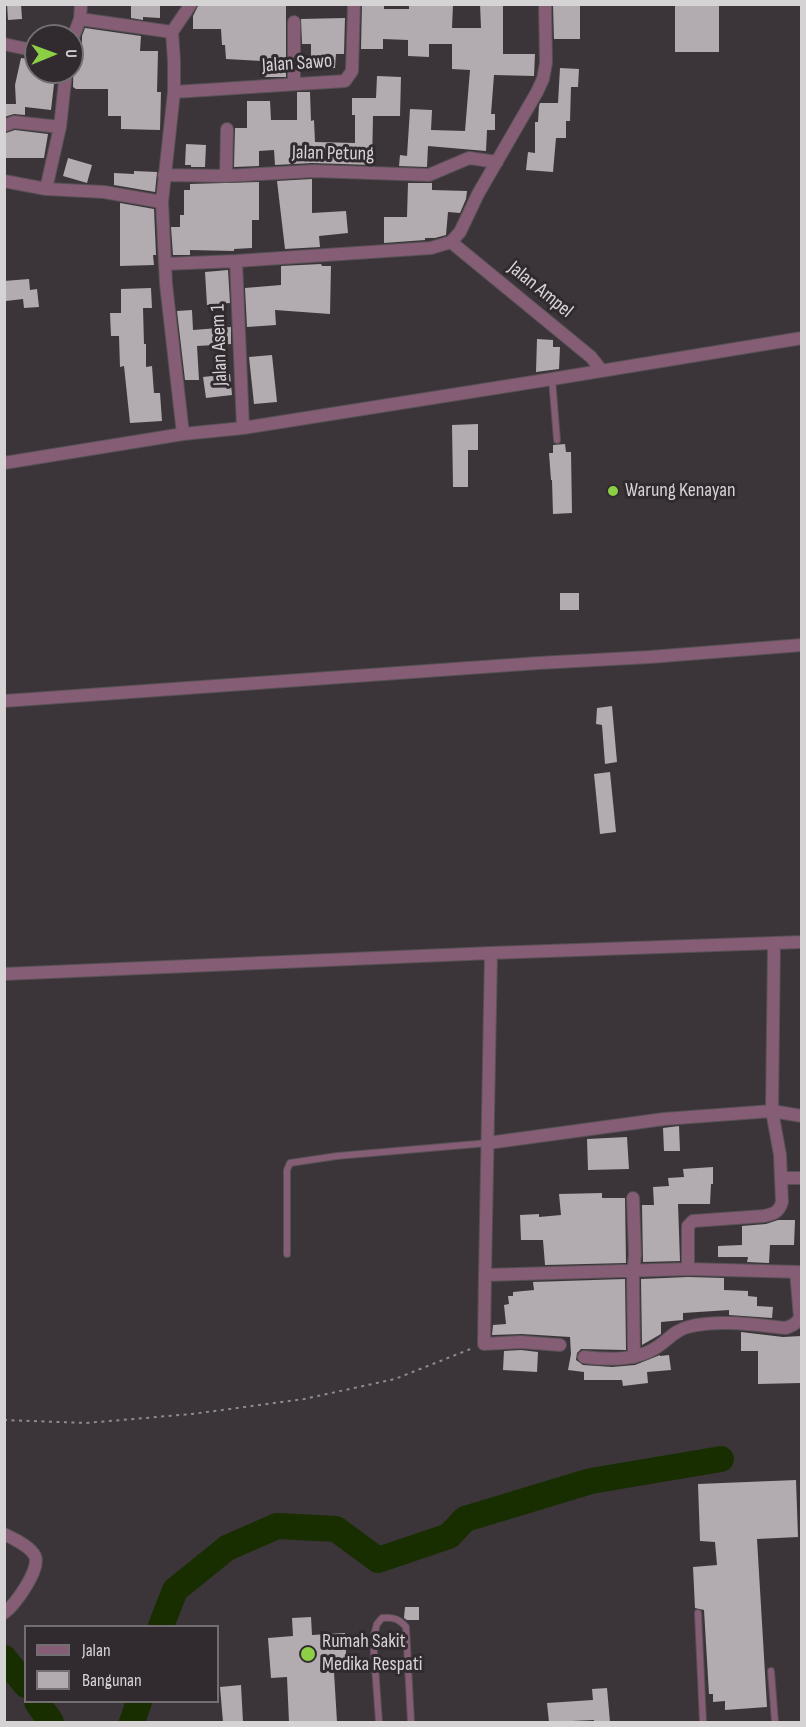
<!DOCTYPE html>
<html>
<head>
<meta charset="utf-8">
<style>
	body { margin:0 }
	#map { position:relative; width:806px; height:1727px; overflow:hidden; background:#3b3539; font-family:"Sofia Sans Condensed",sans-serif }
	canvas { display:block }
	.frame { position:absolute; inset:0; border:6px solid #d6d3d5; pointer-events:none }
	.legend { position:absolute; left:24px; top:1625px; width:195px; height:78px; box-sizing:border-box; background:#312b2f; border:2px solid #736e71; margin:0; padding:8px 10px; list-style:none; font-size:18px; color:#d6d3d5 }
	.legend li { display:flex; align-items:center; gap:12px; height:30px }
	.legend b { width:30px; border:2px solid #736e71 }
	.north { position:absolute; left:24px; top:24px; width:60px; height:60px; box-sizing:border-box; background:#312b2f; border:2px solid #736e71; border-radius:50%; rotate:89deg; font-size:16px; font-weight:700; line-height:24px; text-align:center; color:#d6d3d5 }
	.north::after { content:''; display:block; margin:auto; width:21px; height:27px; background:#8cce45; clip-path:polygon(50% 0,100% 100%,50% 72%,0 100%) }
</style>
</head>
<body>
<div id="map">
<canvas width="806" height="1727"></canvas>
<div class="frame"></div>
<ul class="legend">
<li><b style="height:8px;background:#855d75"></b>Jalan</li>
<li><b style="height:16px;background:#b2abaf"></b>Bangunan</li>
</ul>
<div class="north">U</div>
</div>
<script>
const context = document.querySelector('canvas').getContext('2d');
context.lineJoin = 'round';
function trace(path, color, width, dash) {
  context.strokeStyle = color;
  context.lineWidth = width;
  context.lineCap = dash ? 'butt' : 'round';
  context.setLineDash(dash || []);
  context.stroke(path);
}
function fill(path, color) {
  context.fillStyle = color;
  context.fill(path, 'evenodd');
}
function write(font, color, halo, rows, align = 'center') {
  context.font = font + ' "Sofia Sans Condensed",sans-serif';
  context.lineWidth = 6;
  context.setLineDash([]);
  context.textBaseline = 'middle';
  context.strokeStyle = halo;
  context.fillStyle = color;
  for (const [text, x, y, turn = 0] of rows) {
    context.save();
    context.translate(x, y);
    context.rotate((+turn || 0) * Math.PI / 180);
    context.textAlign = isNaN(turn) ? turn : align;
    if (halo) context.strokeText(text, 0, 0);
    context.fillText(text, 0, 0);
    context.restore();
  }
}
trace(new Path2D(`
	M161,1626L175,1590L227,1548L277,1526L336,1529L378,1560L449,1536L465,1519L591,1481L721,1459
	M4,1658L26,1685
	M37,1702L51,1722
	M132,1722L139,1702`), '#192e00', 26);
fill(new Path2D(`
	M7,4H21L22,19L8,20Z
	M131,4H160V18L143,17V20L131,18Z
	M199,4H286V77H262V61L226,59L225,45H222L221,29H193V16Z
	M362,4H384V9H409V4H453L452,28H481L480,4H503V54H535L534,76L494,75L491,114H495V130H487L486,151L428,146L427,167L399,166L400,155L407,156L410,109L432,110L431,130L465,131L470,70L452,69V44H429V57L408,56V40L383,39V49H361Z
	M553,4H580V39H554Z
	M675,4H719V52H675Z
	M345,18L344,54H336L335,68L311,69V44H302L301,19Z
	M85,28L141,36L140,51H158L157,92H161L160,130L121,129V116H108V89H76L73,87L74,48H82V36Z
	M21,58L36,60V72H58L56,84H54L51,110L25,107V115L14,114L4,117V104H16L15,85Z
	M560,68L579,69L578,87H571L570,121H566V138H556L553,172L526,170L528,152L535,153V122H538L539,106L540,103H558Z
	M377,76L401,77L400,116H373L372,165L312,163L275,165L274,150L259,151V166L234,167L235,128H247V101H270L271,120H297V92H310L311,121L314,120L315,142L355,143V115H352V98H376Z
	M15,130L48,134L44,158H5L6,133Z
	M186,144L206,145L205,167H191V165H185Z
	M68,158L92,165L87,183L63,176Z
	M134,171L157,172L155,192L114,185V173L134,174Z
	M312,179V213L346,211L348,233L319,236L320,247L285,249L277,181Z
	M259,182V220H252V248L234,249V251L190,250V255H173L171,227H180V215H184V190H190V184Z
	M408,183H432V190L467,191L466,199L460,213L448,212L446,235L435,238H425V240L384,243V217H407Z
	M120,203L154,209L156,255H153L154,265L120,266Z
	M321,264L322,266H331L330,314L275,310L276,325L247,327L245,288L281,285V266Z
	M228,270L230,303L207,305L205,272Z
	M29,279L30,290L37,289L39,307L24,308L23,299L6,301L4,281Z
	M151,288L152,308H143L144,344H146V367L152,366L154,393H160L162,421L130,423L124,366L120,367L119,336H111L110,313H121V289Z
	M192,310L193,330L231,327V344L197,346L199,380H185L177,311Z
	M537,339L553,340V347H560L559,369L536,372Z
	M272,355L277,402L254,404L249,357Z
	M230,374L232,395L206,398L203,377Z
	M478,424V450H468V487H453L452,425Z
	M565,444L566,452H571L572,513L553,514L552,480H551L549,453H553V445Z
	M560,593H579V610H560Z
	M612,706L617,762L605,764L602,725L596,724L597,708Z
	M610,772L616,832L600,834L594,774Z
	M679,1126L680,1151H664L663,1128Z
	M627,1137L629,1169L588,1170L587,1139Z
	M713,1167V1184H711L710,1204H678L680,1261L643,1262L642,1205H654L653,1187L669,1186L668,1178L684,1177L683,1169Z
	M602,1193V1198H625L626,1263L545,1265L543,1240H521L520,1215L539,1214V1217L561,1215L559,1194Z
	M778,1220H795L794,1245H770L769,1263L747,1262L748,1257H718V1246L742,1245V1226L766,1224Z
	M688,1277L724,1278V1290L748,1291V1296L757,1297V1306L773,1307L772,1318L729,1315V1310L683,1313V1320L661,1322V1334L642,1345L641,1279Z
	M625,1279L626,1350L581,1349L577,1353L576,1360L583,1365L612,1367L635,1365L660,1355V1356L669,1355L671,1370L647,1372L648,1383L623,1386L622,1380H584V1372L568,1370L571,1354L570,1337L522,1334L492,1335L493,1325L506,1324L504,1305L509,1304L508,1296H513V1292L534,1290L533,1282Z
	M741,1332L783,1337L801,1336V1383L758,1384V1351H741Z
	M521,1350L538,1352L537,1372L503,1370L504,1351Z
	M796,1480L798,1537L757,1539L767,1707L725,1710V1701L713,1702V1694H709L704,1610L695,1608L693,1567L717,1565L715,1542L700,1541L698,1484Z
	M405,1607H419V1620H407L404,1618Z
	M311,1617L312,1635L345,1633L347,1671L334,1672L337,1722H289L287,1677L271,1678L268,1638L293,1636L292,1618Z
	M241,1685L243,1722H223L220,1687Z
	M607,1688L610,1722H594V1720L549,1722L547,1703L593,1700L592,1689Z`), '#b2abaf');
const service = new Path2D(`
	M552,379L557,440
	M287,1254V1170L290,1163L337,1156L488,1143
	M698,1613L703,1722
	M771,1671L775,1722
	M379,1722L373,1639L377,1624L382,1618C394,1617 399,1619 406,1627L411,1722`);
const minor = new Path2D(`
	M80,19L172,32
	M294,22V83
	M72,40L80,19L81,4
	M4,44L36,51
	M174,92L345,81L352,71L354,4
	M6,125L14,122L60,127
	M164,175L226,176L314,171L429,175L469,158L497,162
	M226,176L227,129
	M4,181L46,189L104,192L162,202
	M46,189L60,127L66,72
	M451,242L591,357L602,371
	M236,261L243,428
	M165,264L236,261L431,248L451,242L460,232L478,194L537,92L543,79L546,63L545,4
	M183,434L166,284L162,202L174,92V61L172,32L191,4
	M4,463L183,434L243,428L552,379L802,338
	M4,701L539,663L650,657L802,645
	M491,953L485,1275L688,1269V1226L693,1221L764,1216C774,1214 779,1212 782,1202L780,1155L772,1111L774,944
	M4,974L491,953L802,942
	M488,1143L664,1119L772,1111L802,1116
	M781,1178H802
	M633,1198L635,1254L633,1277L634,1357
	M688,1269L801,1272
	M485,1275L484,1344L521,1342L560,1345
	M584,1357C607,1360 637,1361 657,1347C668,1340 675,1330 688,1327C719,1319 755,1325 786,1328C793,1325 796,1324 800,1318L796,1272
	M4,1534C14,1539 30,1546 35,1556C41,1569 15,1605 4,1613`);
trace(service, '#575155', 8);
trace(minor, '#575155', 14);
trace(new Path2D(`
	M4,1420L86,1423L192,1414L304,1399L395,1379L473,1348`), '#8f8b8d', 2, [3, 4.5]);
trace(service, '#855d75', 6);
trace(minor, '#855d75', 12);
for (const [x, y, r, color] of [
	[613,491,6,"#8cce45"],
	[308,1654,8,"#8cce45"]
]) {
  const dot = new Path2D();
  dot.arc(x, y, r, 0, 2 * Math.PI);
  context.fillStyle = color;
  context.fill(dot);
  trace(dot, '#312b2f', 2);
}
write('20px', '#d6d3d5', '#312b2f', [
	["Jalan Sawo",297,64,-4],
	["Jalan Petung",333,154,1],
	["Jalan Ampel",540,290,39],
	["Jalan Asem 1",220,345,-92]
]);
write('20px', '#d6d3d5', '#312b2f', [
	["Warung Kenayan",625,491],
	["Rumah Sakit",322,1642],
	["Medika Respati",322,1665]
], 'left');
</script>
</body>
</html>
